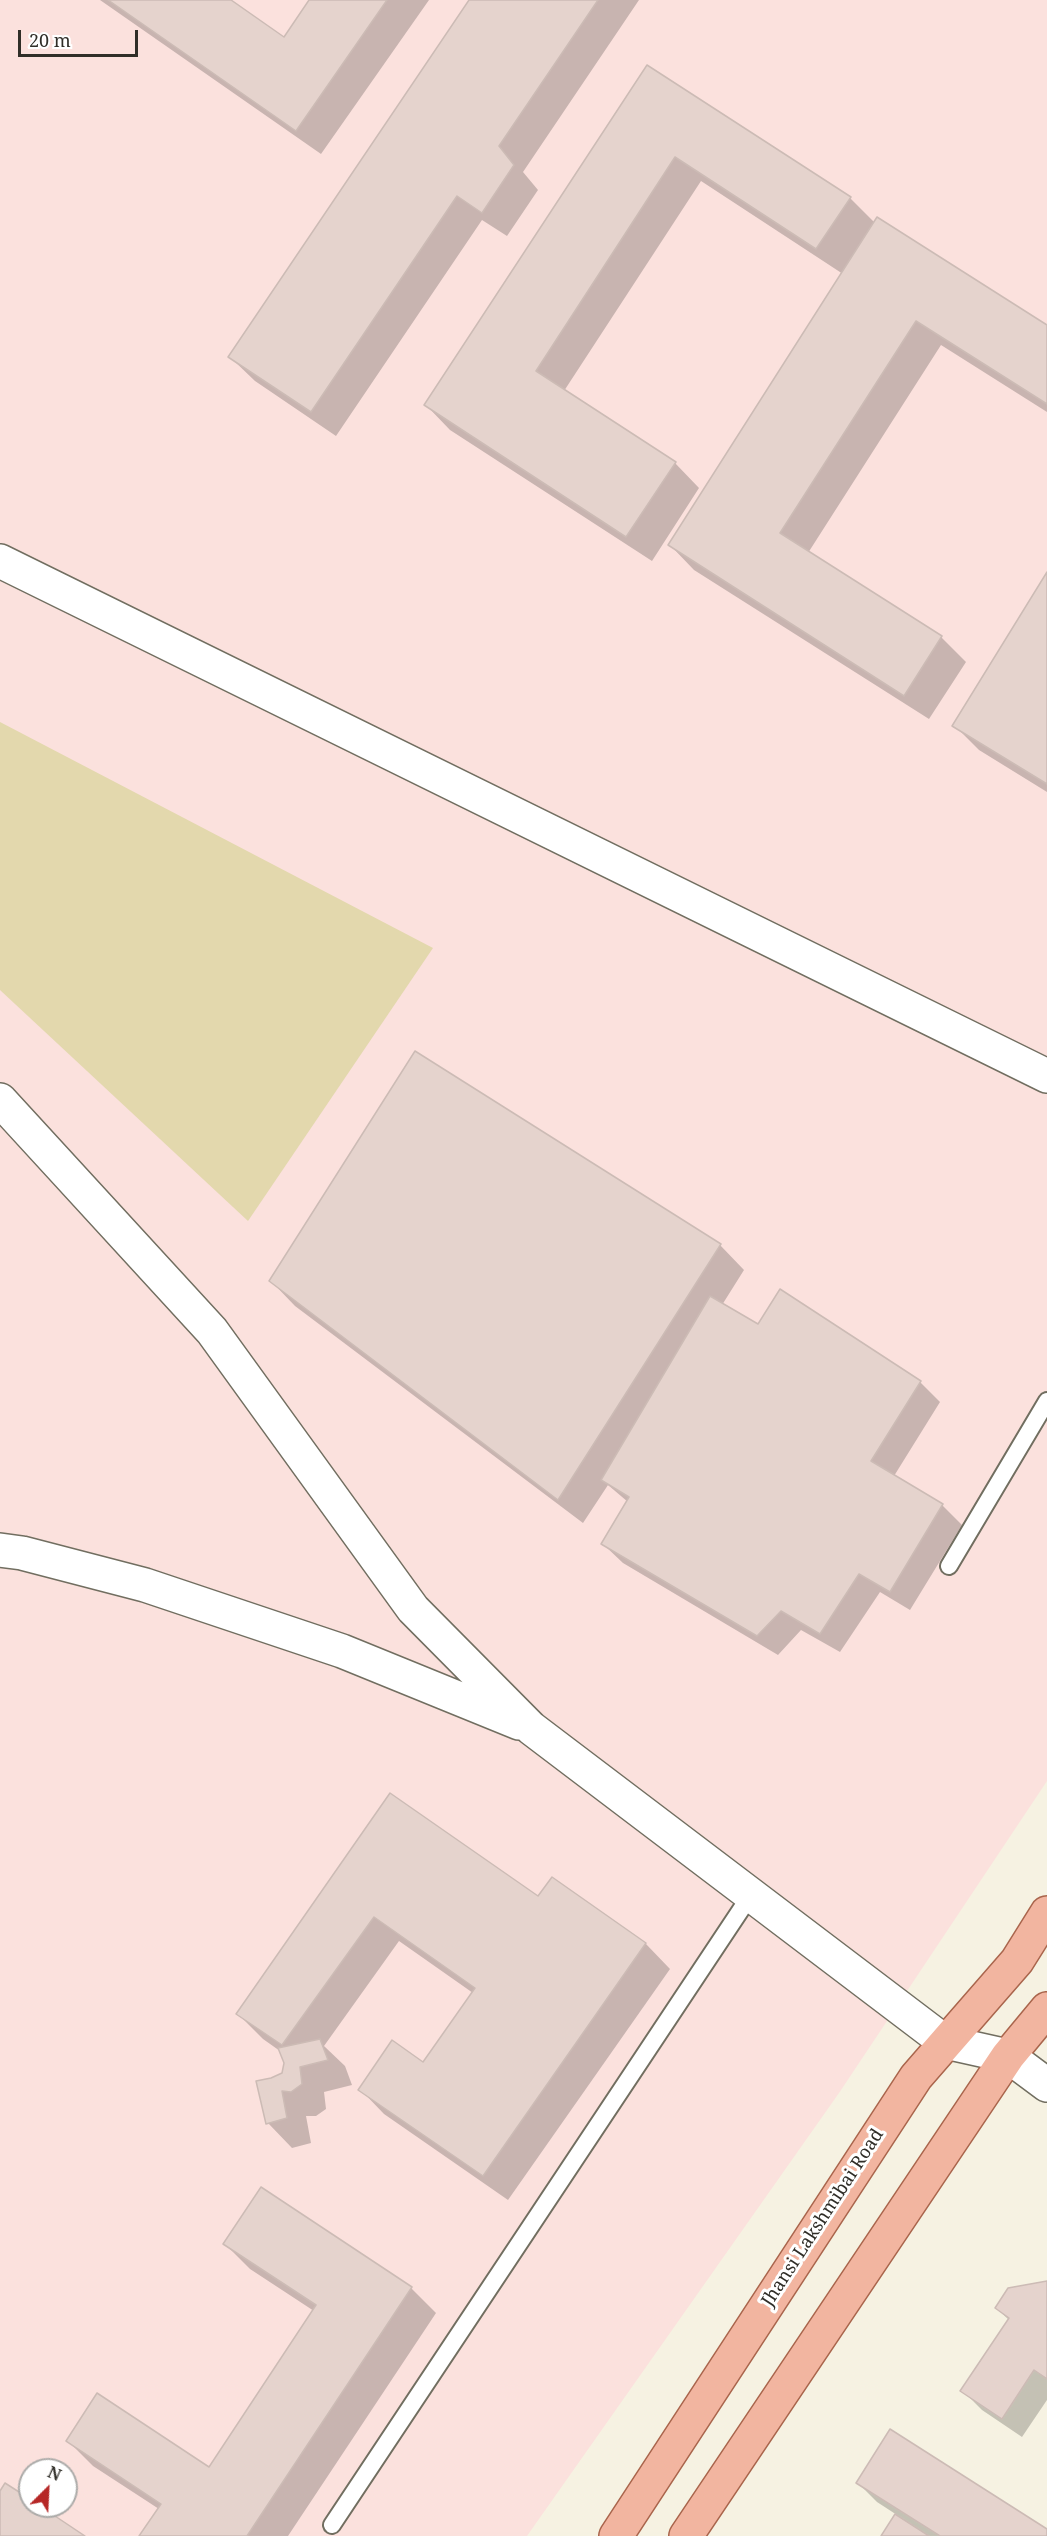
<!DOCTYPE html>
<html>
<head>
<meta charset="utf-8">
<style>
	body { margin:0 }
	#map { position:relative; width:1047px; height:2536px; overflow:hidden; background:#f6f2e2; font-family:"Noto Serif",serif }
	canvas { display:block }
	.north { position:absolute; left:18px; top:2458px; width:60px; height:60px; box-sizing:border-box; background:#fff; border:2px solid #acaba9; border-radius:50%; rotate:24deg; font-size:16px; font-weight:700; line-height:24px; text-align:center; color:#302e28 }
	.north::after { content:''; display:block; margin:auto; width:21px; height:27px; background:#b62726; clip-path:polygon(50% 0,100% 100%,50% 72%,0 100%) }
	.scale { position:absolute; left:18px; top:30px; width:120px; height:27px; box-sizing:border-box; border:3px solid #302e28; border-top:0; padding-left:8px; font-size:18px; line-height:21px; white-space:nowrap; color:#302e28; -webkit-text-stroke:4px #fff; paint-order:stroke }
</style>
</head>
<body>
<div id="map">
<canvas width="1047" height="2536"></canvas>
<div class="north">N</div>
<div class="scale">20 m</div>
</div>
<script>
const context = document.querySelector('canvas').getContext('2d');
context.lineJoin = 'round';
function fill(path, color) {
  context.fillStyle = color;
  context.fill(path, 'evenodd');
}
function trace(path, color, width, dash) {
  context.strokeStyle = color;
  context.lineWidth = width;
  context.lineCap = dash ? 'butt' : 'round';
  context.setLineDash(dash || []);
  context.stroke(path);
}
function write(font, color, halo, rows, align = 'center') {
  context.font = font + ' "Noto Serif",serif';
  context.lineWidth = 6;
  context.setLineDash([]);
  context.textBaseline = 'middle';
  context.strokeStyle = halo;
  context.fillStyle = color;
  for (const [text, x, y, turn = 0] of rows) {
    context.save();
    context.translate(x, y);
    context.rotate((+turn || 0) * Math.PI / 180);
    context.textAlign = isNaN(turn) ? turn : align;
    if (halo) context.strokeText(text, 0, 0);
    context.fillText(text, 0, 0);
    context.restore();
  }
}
fill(new Path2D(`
	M0,0H1047V1781L839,2093L527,2536H0ZM30,2470H66V2506H30Z`), '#fbe1dd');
fill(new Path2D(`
	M0,722L433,948L248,1221L0,990Z`), '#e3d8ad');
fill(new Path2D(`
	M100,0H228L284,39L311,0H429L321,154Z
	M471,0H639L523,172L538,190L507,236L482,220L336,436L255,381L230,357Z
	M647,67L850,198L875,223L1047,327V412L941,345L808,553L941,637L966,662L929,719L694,570L670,545L843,274L701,181L564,391L675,463L699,488L652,561L450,430L426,405Z
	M1047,575V792L979,750L954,725Z
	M720,1245L744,1270L722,1305L758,1327L920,1382L940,1402L894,1476L942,1505L962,1525L910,1610L880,1592L840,1652L801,1630L778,1655L623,1563L603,1544L628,1502L608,1485L583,1523L295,1306L271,1281Z
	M390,1795L538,1898L552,1879L646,1944L670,1969L508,2200L384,2114L360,2089L423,2064L473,1993L399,1941L324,2046L345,2066L352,2085L324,2092L326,2109L316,2116H306L311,2143L292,2148L268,2123L272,2079L283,2073L285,2063L280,2051L263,2039L238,2014Z
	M225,2244L411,2288L436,2313L288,2536H141L159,2509L93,2466L68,2441L209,2469L314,2311L250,2269Z
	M1047,2282V2400L1022,2437L982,2410L962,2390L1009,2320L996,2308Z
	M858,2483L1047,2530V2536H883L897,2515L877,2502Z`), '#0003');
const building = new Path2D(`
	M108,0H231L284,37L309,0H387L296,131Z
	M469,0H598L499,146L514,165L482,213L457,196L311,412L228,357Z
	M647,65L851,197L816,249L675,157L536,371L676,462L626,537L424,405Z
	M877,217L1047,325V404L916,321L780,533L942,636L904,696L668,545Z
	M1047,572V784L952,726Z
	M415,1051L721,1244L558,1500L269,1281Z
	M780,1289L921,1381L871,1461L943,1504L890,1592L859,1574L820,1634L781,1611L757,1636L601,1544L629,1497L601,1480L710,1296L758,1324Z
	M390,1793L538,1896L552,1877L646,1943L483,2176L358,2090L392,2040L423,2062L475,1988L374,1917L282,2045L236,2014Z
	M320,2039L328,2060L300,2067L302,2084L291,2092L282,2091L287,2118L266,2124L256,2081L271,2078L282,2073L284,2063L278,2048Z
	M261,2187L412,2287L247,2536H139L161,2504L66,2441L97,2393L209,2467L316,2305L223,2244Z
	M1047,2281V2379L1034,2370L1002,2419L960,2391L1009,2318L995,2308L1008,2288Z
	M890,2429L1047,2529V2536H940L856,2483Z
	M5,2483L30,2499V2506H40L85,2536H0V2491Z
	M895,2514L929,2536H881Z`);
fill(building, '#e5d3cd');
trace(building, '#ccbbb5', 1.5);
const lane = new Path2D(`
	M949,1566L1047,1401
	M332,2525L752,1893`);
const street = new Path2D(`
	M0,561L1047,1076
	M0,1100L212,1331L413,1609L531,1728L945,2042L1008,2056L1047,2085
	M0,1550L22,1553L145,1585L342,1651L519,1723`);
const primary = new Path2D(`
	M616,2536L916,2077L1017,1961L1047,1913
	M686,2536L1008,2056L1047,2009`);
trace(lane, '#716e60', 20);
trace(street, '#716e60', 36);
trace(primary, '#a9654c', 36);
trace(lane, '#fff', 16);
trace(street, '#fff', 33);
trace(primary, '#f2b5a0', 33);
write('18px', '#302e28', '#fff', [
	["Jhansi Lakshmibai Road",823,2218,-57]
]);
</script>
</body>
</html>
